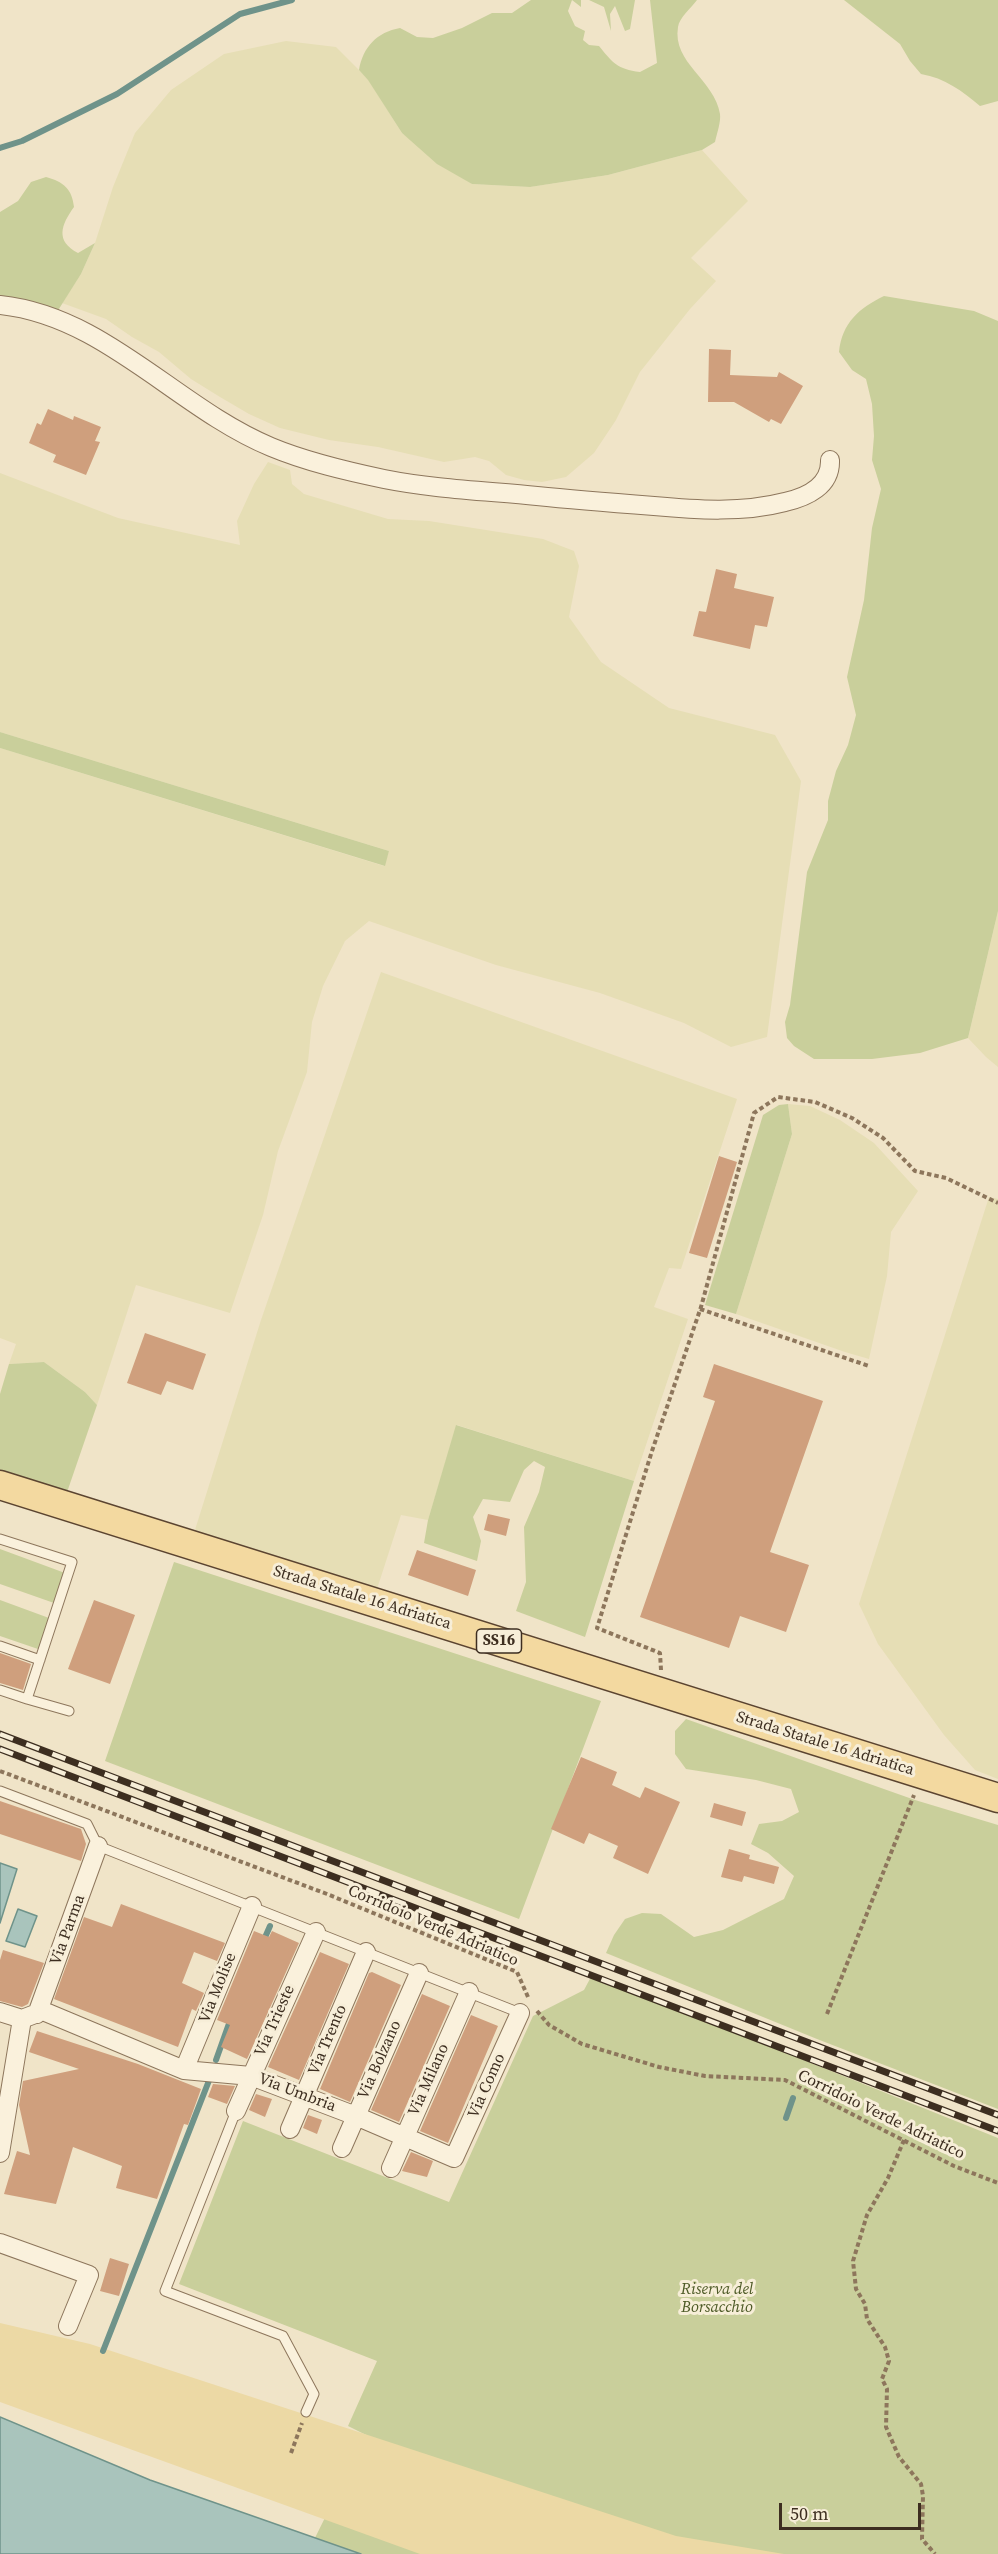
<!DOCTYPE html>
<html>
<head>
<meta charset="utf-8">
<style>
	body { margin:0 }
	#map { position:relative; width:998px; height:2554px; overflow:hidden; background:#f0e4c8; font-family:"Source Serif 4",serif }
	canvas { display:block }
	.scale { position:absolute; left:779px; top:2503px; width:142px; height:27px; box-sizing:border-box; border:3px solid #3d2e20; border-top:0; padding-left:8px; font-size:18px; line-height:21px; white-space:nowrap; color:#3d2e20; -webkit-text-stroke:4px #f7eed8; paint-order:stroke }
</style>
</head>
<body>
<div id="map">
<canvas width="998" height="2554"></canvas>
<div class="scale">50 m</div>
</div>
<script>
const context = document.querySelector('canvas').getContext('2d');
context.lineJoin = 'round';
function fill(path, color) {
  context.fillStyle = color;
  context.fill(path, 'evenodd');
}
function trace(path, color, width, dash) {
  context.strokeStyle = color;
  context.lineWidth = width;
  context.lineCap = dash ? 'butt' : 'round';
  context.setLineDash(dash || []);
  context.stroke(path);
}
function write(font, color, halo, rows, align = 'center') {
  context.font = font + ' "Source Serif 4",serif';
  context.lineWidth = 6;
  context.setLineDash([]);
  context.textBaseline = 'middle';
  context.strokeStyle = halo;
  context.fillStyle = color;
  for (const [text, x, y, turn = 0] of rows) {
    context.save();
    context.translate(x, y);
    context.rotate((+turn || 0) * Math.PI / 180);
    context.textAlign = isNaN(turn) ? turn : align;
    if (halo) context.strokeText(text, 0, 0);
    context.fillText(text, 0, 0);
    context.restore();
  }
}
fill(new Path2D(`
	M286,41L336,47L368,79L402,133L472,184L530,187L608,175L702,150L748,201L691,258L716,281L690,309L640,372L616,420L594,453L566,477L542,482L524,480L506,475L489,461L475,457L444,462L378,447L329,440L280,428L249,414L220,397L191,379L159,352L132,337L106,319L62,303L81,274L95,243L113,187L135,133L171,90L224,54Z
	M268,462L290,470L292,484L304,494L388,519L429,521L543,539L574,551L579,566L569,617L601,662L669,708L775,735L801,781L767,1037L731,1047L684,1023L600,993L496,965L369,921L345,941L323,986L312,1022L307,1072L278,1151L263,1215L230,1313L136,1285L97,1405L85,1392L44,1362L9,1364L16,1344L0,1338V748L384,866L389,851L0,732V473L118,518L240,545L237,521L254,484Z
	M998,911V1067L986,1057L968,1038Z
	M381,972L737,1099L681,1269L669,1268L654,1307L688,1319L634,1481L457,1425L428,1520L401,1515L376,1592L194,1533L261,1320Z
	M788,1104L810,1106L840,1120L874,1143L918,1191L891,1232L887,1276L869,1359L845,1352L736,1314L792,1134Z
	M989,1197L998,1199V1779L975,1770L944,1735L878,1644L859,1604Z`), '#e6deb5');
fill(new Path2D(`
	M531,0H581V7L572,0L568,11L575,26L585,31L583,40L589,45L599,46C613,63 617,69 640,72L657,63L650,0H697C692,7 679,18 678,27C672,63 715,80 720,114C721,122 717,133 715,142L702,150L608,175L530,187L472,184L437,164L402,133L368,80L359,70C363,47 377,32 400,28L417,37L433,38L462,28L492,13H512Z
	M589,0H635L630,29L625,31L615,6L610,14L611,31L604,7Z
	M844,0H998V101L980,106C962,91 945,78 921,74L910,61L900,44Z
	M46,177C64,182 72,189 74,207C61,225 55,241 78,253L95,243L81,274L57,312L0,299V212L18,201L31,182Z
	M884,296L974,311L998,321V911L968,1038L920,1053L872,1059H814L794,1046L787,1038L785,1022L790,1005L807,872L828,820V801L836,771L848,745L856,715L847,677L864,600L872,528L881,489L872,460L874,436L872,404L866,379L852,370L839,352C842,323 859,308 884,296Z
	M0,732L389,851L385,866L0,748Z
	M788,1104L792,1134L736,1314L705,1305L763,1115L779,1105Z
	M44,1362L85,1392L97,1405L64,1501L0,1479V1394L9,1364Z
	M456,1425L634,1481L585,1637L516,1611L526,1582L524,1527L539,1492L545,1467L534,1461L524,1470L510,1502L483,1499L473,1517L481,1541L477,1561L424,1543L428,1520Z
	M0,1549L65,1573L54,1603L0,1584Z
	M174,1562L601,1701L519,1919L105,1761Z
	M0,1600L49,1618L38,1649L0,1636Z
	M686,1719L915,1800L998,1825V2109L817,2039L606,1953L614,1935L625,1919L642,1913L661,1914L694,1937L723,1930L784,1899L794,1876L768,1853L751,1844L759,1824L782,1821L799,1812L791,1789L756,1780L686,1769L675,1754V1731Z
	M592,1975L998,2138V2554H307L366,2435L348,2426L377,2361L179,2284L243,2121L449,2202L533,2016L584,1990Z`), '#c9cf9b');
fill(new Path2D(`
	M0,2323L90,2344L676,2536L784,2554H420L0,2402Z`), '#ecd9a5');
const water = new Path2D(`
	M0,1863L17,1869L0,1923Z
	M18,1909L37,1916L25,1947L6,1941Z
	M0,2417L150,2480L361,2554H0Z`);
fill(water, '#a9c4bc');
trace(water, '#6f938a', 1.5);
trace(new Path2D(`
	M0,148L22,141L117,94L240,14L292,0
	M263,1942L270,1926
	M216,2060L231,2018
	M786,2118L793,2098
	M103,2351L210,2078`), '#6f938a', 6);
fill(new Path2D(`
	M709,349L731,350L730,375L777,377L779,372L803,386L781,424L771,419L769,422L734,402H708Z
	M48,409L73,420L74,416L101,427L95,441L100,442L86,475L53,462L56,455L29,443L37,423L41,425Z
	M716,569L737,574L734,588L774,597L767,627L755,625L750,649L693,636L699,611L706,612Z
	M719,1156L737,1162L707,1258L689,1253Z
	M145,1333L206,1354L193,1390L167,1381L161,1395L127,1383Z
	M714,1364L823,1401L770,1552L809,1565L786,1632L740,1616L729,1648L640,1617L715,1401L703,1397Z
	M488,1514L510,1519L506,1536L484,1530Z
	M417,1550L476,1570L468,1596L408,1575Z
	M94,1600L135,1615L110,1684L68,1669Z
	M0,1653L31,1664L23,1690L0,1683Z
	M581,1757L617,1772L612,1785L640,1798L645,1787L680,1802L648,1874L613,1858L618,1846L589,1833L584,1844L551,1829Z
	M0,1801L81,1829L86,1844L81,1861L0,1834Z
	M714,1803L746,1812L742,1826L710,1817Z
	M729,1849L750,1855L749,1859L779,1867L774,1884L744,1876L742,1882L721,1877Z
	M121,1904L225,1943L217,1961L194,1952L182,1983L204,1993L196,2011L192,2009L178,2047L54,1999L84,1917L112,1927Z
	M254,1931L269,1937L272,1931L299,1943L247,2059L221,2047L230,2025L217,2020Z
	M3,1950L44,1963L28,2004L22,2007L0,2001V1960Z
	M320,1952L349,1964L299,2080L268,2067Z
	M372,1972L401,1985L350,2102L320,2089L369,1973Z
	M422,1994L450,2006L399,2122L371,2110Z
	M471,2015L498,2026L448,2143L420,2131Z
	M37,2031L138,2064L201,2089L188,2125L184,2124L157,2199L116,2188L122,2166L73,2147L56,2204L4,2194L17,2151L30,2155L19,2105L23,2081L79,2069L29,2052Z
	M213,2084L235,2086L227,2104L208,2097Z
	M256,2094L272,2099L265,2117L249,2110Z
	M308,2115L322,2120L317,2134L303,2128Z
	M411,2152L433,2161L427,2177L402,2171Z
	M110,2258L129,2264L119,2296L100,2291Z`), '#cf9f7d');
const lane = new Path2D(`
	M0,1539L72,1562L27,1699L0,1690
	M0,1646L40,1660
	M27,1699L69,1711
	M0,1791L87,1824L98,1846L520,2013
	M236,2111L165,2291L283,2336L314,2394L306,2412`);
const street = new Path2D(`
	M0,305C105,316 177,408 271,447C307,462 346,471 384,479C434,489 486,491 537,496C576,500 615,503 654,506C697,510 743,513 785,502C807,497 831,486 830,460
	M0,2012L22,2019L43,2011L184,2070L251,2076L356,2116L454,2158L520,2013
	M37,2014L98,1846
	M184,2070L252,1906
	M236,2111L316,1932
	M290,2129L366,1952
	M342,2148L419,1973
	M0,2153L22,2019
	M391,2168L469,1992
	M0,2243L89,2275L68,2326`);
const primary = new Path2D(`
	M0,1485L998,1798`);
trace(lane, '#8d765c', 11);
trace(street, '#8d765c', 20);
trace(primary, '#5b4430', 31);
trace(new Path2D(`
	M700,1309L869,1366
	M661,1670L660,1653L597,1628L652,1451L701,1307L754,1113L778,1097L815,1102L852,1118L883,1138L915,1171L946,1178L998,1203
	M0,1771L327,1894L517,1972L528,1997
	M537,2011L549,2025L582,2044L659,2067L705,2076L785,2080L954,2166L998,2183
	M827,2014L914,1795
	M904,2140L888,2178L867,2215L853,2261L856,2289L865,2304L867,2319L885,2347L889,2361L882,2379L887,2389L886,2427L899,2457L921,2484L923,2496L922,2539L935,2554
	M291,2453L302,2423`), '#8d765c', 4, [4.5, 3]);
trace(lane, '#faf1dc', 9);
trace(street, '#faf1dc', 18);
trace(primary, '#f3d9a0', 28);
const rail = new Path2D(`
	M0,1734L998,2115
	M0,1749L998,2131`);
trace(rail, '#3d2e20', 7);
trace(rail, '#f7eed8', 4.5, [14]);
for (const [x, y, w] of [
	[499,1641,45]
]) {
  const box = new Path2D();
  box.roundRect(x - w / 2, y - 12, w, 24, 4.5);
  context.fillStyle = '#f7eed8';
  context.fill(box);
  trace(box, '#3d2e20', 1.5);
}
write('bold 15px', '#3d2e20', null, [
	["SS16",499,1641]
]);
write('16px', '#3d2e20', '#f7eed8', [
	["Strada Statale 16 Adriatica",362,1598,17],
	["Strada Statale 16 Adriatica",825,1744,17],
	["Corridoio Verde Adriatico",433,1926,23],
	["Via Parma",68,1930,-70],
	["Via Molise",218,1988,-68],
	["Via Trieste",275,2021,-66],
	["Via Trento",328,2040,-67],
	["Via Bolzano",380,2060,-66],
	["Via Milano",429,2080,-66],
	["Via Como",487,2086,-66],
	["Via Umbria",297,2093,21],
	["Corridoio Verde Adriatico",881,2115,26]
]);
write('italic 16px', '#4d5a26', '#f7eed8', [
	["Riserva del",717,2290],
	["Borsacchio",717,2308]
]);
</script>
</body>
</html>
